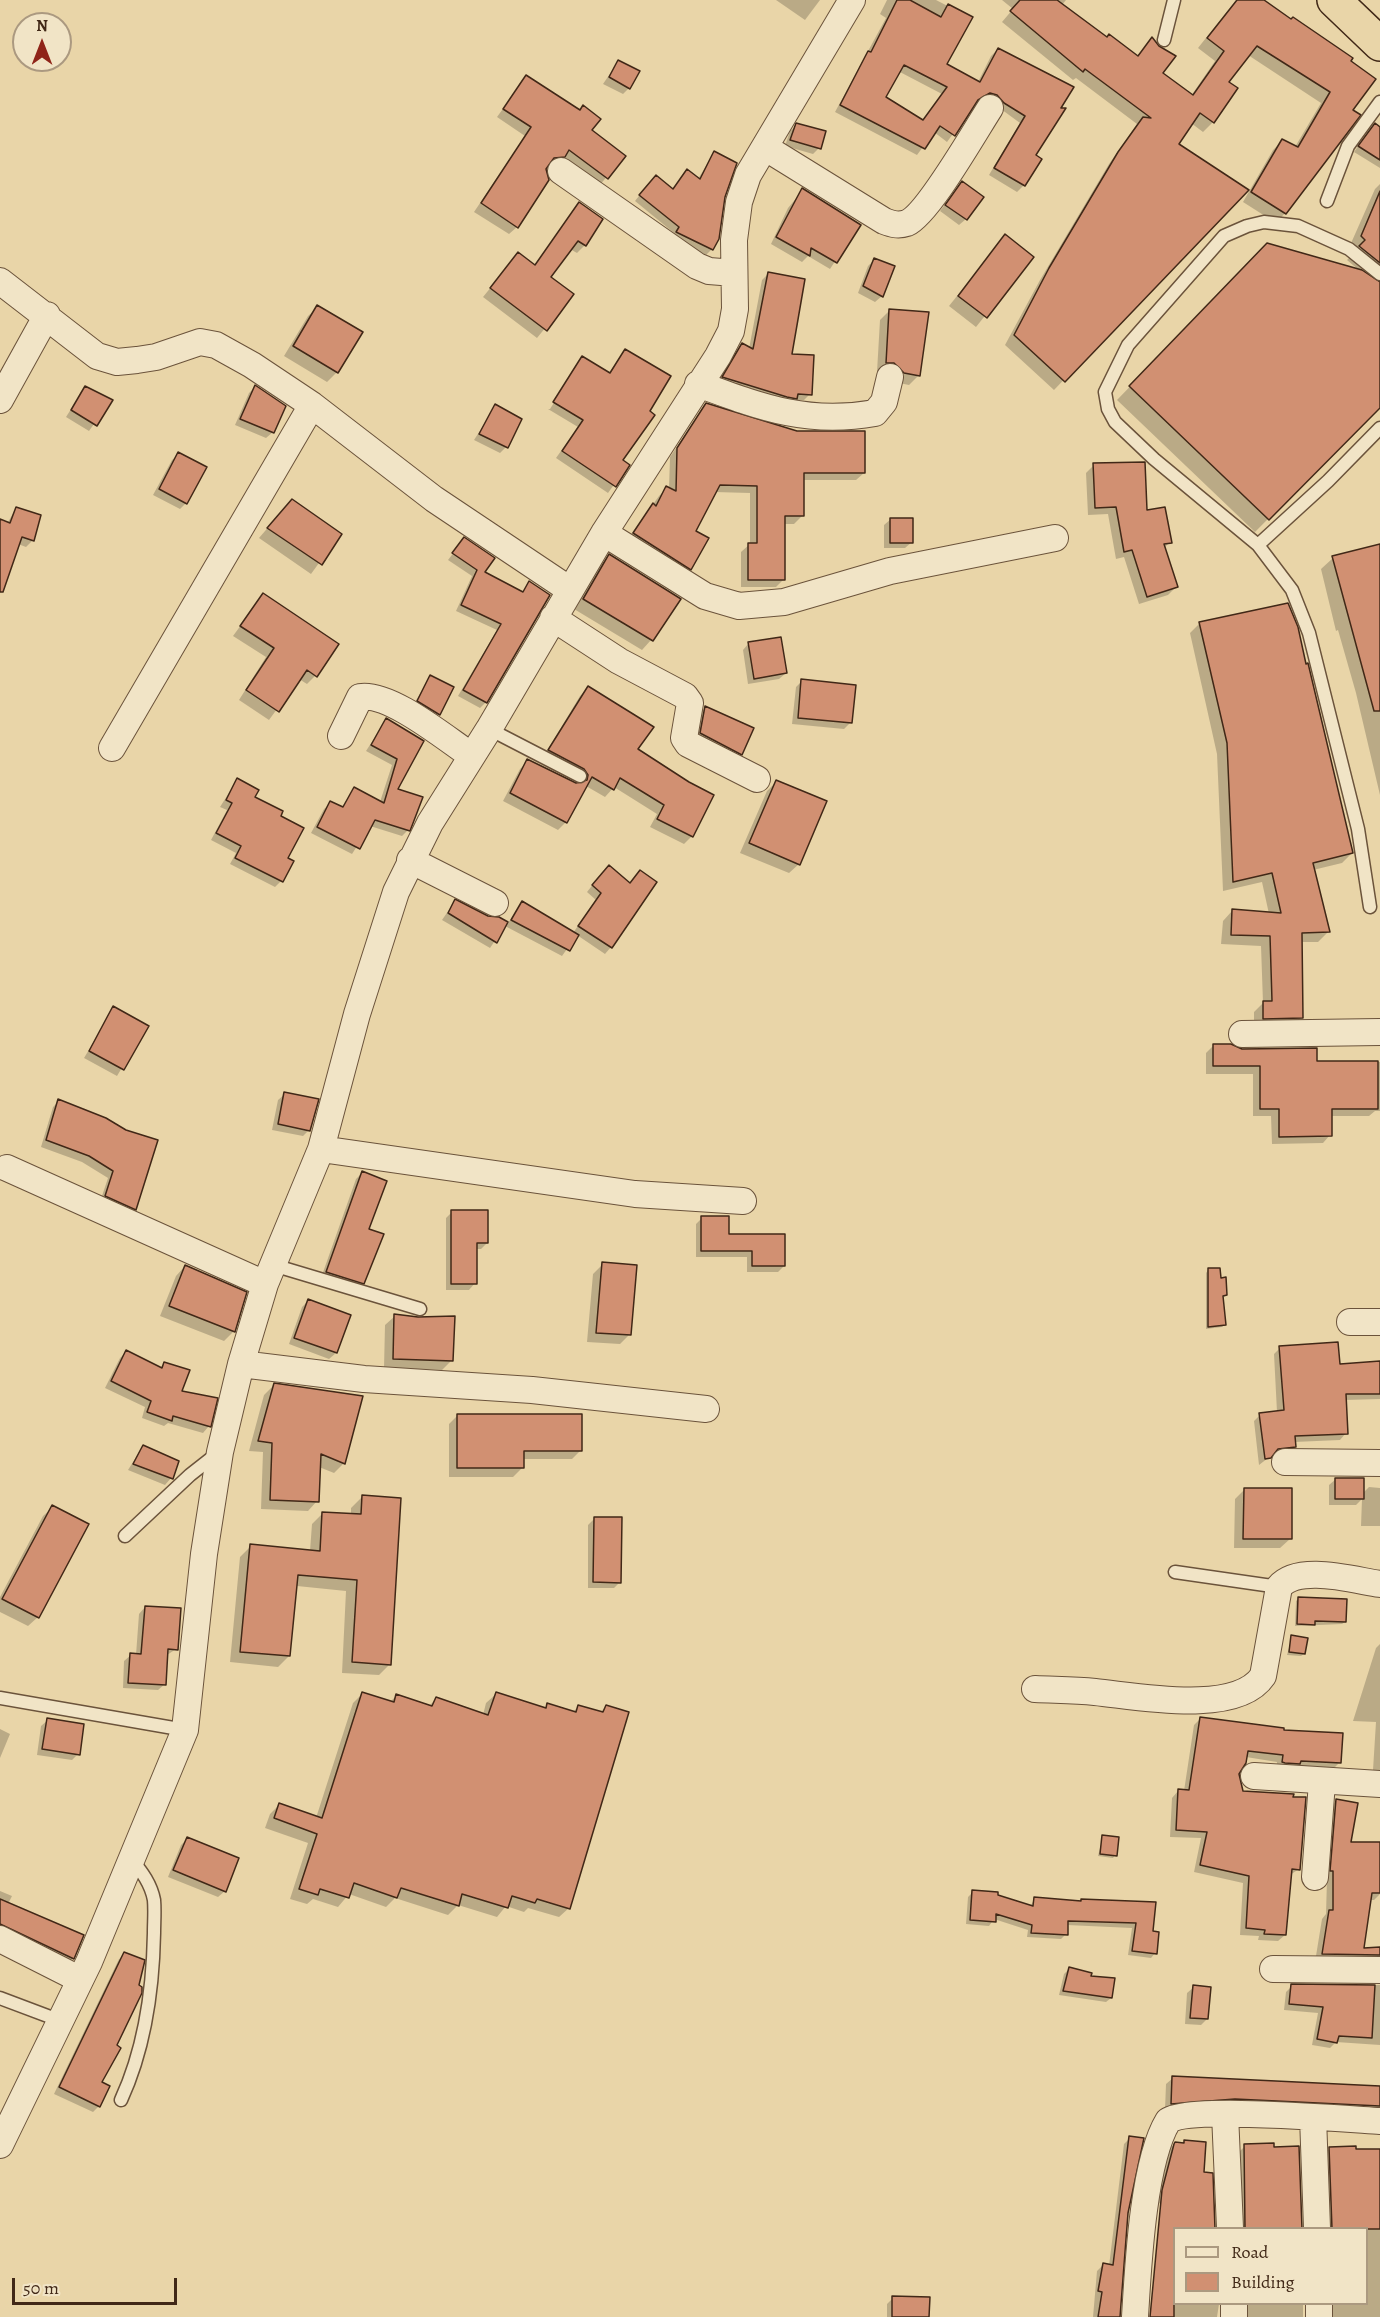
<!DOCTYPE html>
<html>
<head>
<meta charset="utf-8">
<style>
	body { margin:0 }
	#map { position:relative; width:1380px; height:2317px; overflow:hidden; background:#e9d5a8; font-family:Alegreya,serif }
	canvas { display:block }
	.legend { position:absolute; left:1173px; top:2227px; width:195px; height:78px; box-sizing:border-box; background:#f1e4c6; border:2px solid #ab9980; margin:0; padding:8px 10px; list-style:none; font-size:18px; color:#412817 }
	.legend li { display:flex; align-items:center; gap:12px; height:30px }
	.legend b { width:30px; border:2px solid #ab9980 }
	.north { position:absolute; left:12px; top:12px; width:60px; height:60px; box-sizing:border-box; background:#f1e4c6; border:2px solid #ab9980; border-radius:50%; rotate:0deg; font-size:16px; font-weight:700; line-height:24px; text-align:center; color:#412817 }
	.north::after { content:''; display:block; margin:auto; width:21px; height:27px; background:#8f2418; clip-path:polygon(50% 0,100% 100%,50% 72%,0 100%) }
	.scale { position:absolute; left:12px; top:2278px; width:165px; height:27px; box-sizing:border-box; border:3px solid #412817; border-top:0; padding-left:8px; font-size:18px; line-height:21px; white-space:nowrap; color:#412817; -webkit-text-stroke:4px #f1e4c6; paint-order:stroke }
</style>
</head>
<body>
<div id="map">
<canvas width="1380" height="2317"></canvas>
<ul class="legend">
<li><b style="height:8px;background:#f1e4c6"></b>Road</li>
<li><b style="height:16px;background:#d19072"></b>Building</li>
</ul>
<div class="north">N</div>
<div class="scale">50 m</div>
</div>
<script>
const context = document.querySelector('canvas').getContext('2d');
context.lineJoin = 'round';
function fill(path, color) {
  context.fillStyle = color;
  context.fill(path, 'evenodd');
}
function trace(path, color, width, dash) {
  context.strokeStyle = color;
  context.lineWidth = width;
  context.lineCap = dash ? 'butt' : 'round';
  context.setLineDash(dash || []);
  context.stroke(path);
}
fill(new Path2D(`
	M776,0H820L805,20Z
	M887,0H936L971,18L945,65L978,82L991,56L998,49L1072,88L1033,156L1024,185L1017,192L989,175L1020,123L990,101H977L947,142L934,132L917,155L835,112L886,18L880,14ZM898,71L942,94L922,121L884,97Z
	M1002,0H1066L1062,5L1107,39L1136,57L1152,40L1161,73L1191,96L1215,61L1198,48L1236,0H1261L1291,21L1325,39L1374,79L1285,213L1276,223L1243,202L1273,150L1282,141L1295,147L1321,103L1248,55L1227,82L1213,122L1203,132L1191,123L1176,145L1246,190L1054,390L1005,345L1040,280L1109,164L1137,124L1076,78L1073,80L1002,22L1013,9Z
	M618,62L629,88L623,94L603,84Z
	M526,77L624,156L599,186L562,158L555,164L547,165L517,227L509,234L474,212L525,136L497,117Z
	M797,125L819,148L813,154L785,146L790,131Z
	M1380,128V168L1354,152L1369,131Z
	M714,153L723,197L712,249L706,255L672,238L674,233L635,201L650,182L672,190L682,177L698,179Z
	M1380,184V406L1255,532L1117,400L1267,245L1360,271L1347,260L1353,254L1348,250L1375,189Z
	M803,190L859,225L830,269L808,256L802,262L771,244L788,208Z
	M956,190L966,219L959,225L940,211Z
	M579,204L585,245L577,253L570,249L549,277L572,295L537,338L483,297L518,254L534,266Z
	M1005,236L1032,257L976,327L949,306Z
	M875,259L882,296L875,302L858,293L868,266Z
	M768,274L790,356L810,394L804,400H794L790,404L717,383L736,351L742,345L749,349L762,280Z
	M318,307L337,372L327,382L284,356L308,316Z
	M889,311L919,375L909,385L894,382L884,372H877L880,320Z
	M625,350L621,461L628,465L608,493L556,458L578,427L548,409H550L583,357L608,374Z
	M85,387L111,400L89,431L66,417Z
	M255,387L273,432L266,438L235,425L249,393Z
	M706,404L864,473L856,480H802V516L794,524H784V579L776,587H741V552L750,544V493L714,492L694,531L690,569L682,576L626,541L659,496L667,488L669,489L670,457Z
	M496,406L506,447L500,453L474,440Z
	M179,454L186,503L180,509L153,495L172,460Z
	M1094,465L1145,512L1170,542L1164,548L1176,587L1168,595L1139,604L1124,557L1116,559L1108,514L1088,515L1086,473Z
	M16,508L39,516L32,541L26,547L18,544L0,585V520L7,524Z
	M283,510L340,534L311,574L259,538Z
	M891,519L912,542L905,548H884V525Z
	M464,539L483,573L521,593L529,583L486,702L480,708L458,696L497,630L456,611L472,576L448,560Z
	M1380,546V795L1356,693L1338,630L1336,631L1321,569L1333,558Z
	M609,556L651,640L642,650L574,609L600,565Z
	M263,595L315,676L307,684L299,679L269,720L239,700L266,657L233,636Z
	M1200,623L1352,853L1342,863L1313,870L1328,932L1318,942H1301V1018L1291,1028H1254V1012L1263,1003L1261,946L1221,944L1223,921L1232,911L1269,914L1262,882L1223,891L1217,754L1190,633Z
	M749,643L786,673L779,679L748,684L743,650Z
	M430,677L452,688L439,714L433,720L412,707Z
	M802,681L850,723L844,729L792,724L796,687Z
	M588,688L636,750L692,836L684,844L650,827L657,814L614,787L605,797L586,786L566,822L558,830L503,801L520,769L528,761L576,785L581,784L576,777L542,759L580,696Z
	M705,708L741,754L735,760L695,740L699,714Z
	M386,720L422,741L396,790L408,830L402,836L370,826L352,854L311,833L324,809L331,803L341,808L354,789L380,802L392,765L366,751Z
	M237,780L253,797L279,816L286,858L281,881L275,887L230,864L236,853L211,840L227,810L220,807Z
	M776,782L799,864L789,873L740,853L767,791Z
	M602,873L611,947L605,954L577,935L562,956L505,926L490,948L442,920L455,901L488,918L498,919L508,923L522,903L573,933L596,900L587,892Z
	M114,1008L147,1026L117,1076L84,1058Z
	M1214,1045L1315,1062H1380V1111H1375L1369,1116H1330V1135L1323,1143L1272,1144L1271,1116H1253V1074H1206V1053Z
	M285,1094L309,1130L303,1136L272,1130L278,1100Z
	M59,1101L125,1132L135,1209L129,1215L100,1202L108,1178L82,1162L41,1147L53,1107Z
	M362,1173V1283L356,1289L321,1278L356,1179Z
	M452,1212L487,1243L481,1249H475V1283L469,1290H446V1218Z
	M702,1218L727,1235L784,1266L778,1272H747V1257H696V1224Z
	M603,1264L629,1335L620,1344L587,1342L593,1274Z
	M185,1266L245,1293L234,1331L224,1341L160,1316L176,1276Z
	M1208,1270L1226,1295L1223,1298L1224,1325L1222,1327L1206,1329V1273Z
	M308,1301L349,1316L336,1353L329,1359L289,1344L302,1307Z
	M395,1316L452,1360L442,1370L384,1368L385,1325Z
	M1280,1348L1338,1365L1380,1363V1399L1345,1400L1346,1433L1340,1440L1294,1442L1295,1447L1288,1453L1272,1455L1259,1465L1254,1421L1260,1415L1277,1412L1274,1354Z
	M126,1352L160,1368L165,1363L180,1392L209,1426L203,1433L168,1423L164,1426L142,1418L145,1407L105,1388L120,1358Z
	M274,1385L361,1397L343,1464L334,1473L319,1467L317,1501L308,1511L261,1509L263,1452L249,1451L264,1395Z
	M458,1415L581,1450L572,1459H522V1468L513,1477H449V1424Z
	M143,1446L177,1462L171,1478L165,1485L128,1470Z
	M1336,1479L1362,1494L1369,1487L1380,1488V1526H1361L1362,1499L1356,1505H1329V1485Z
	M1245,1489L1290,1539L1280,1548H1234L1235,1499Z
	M362,1497L390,1664L379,1675L342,1673L346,1591L297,1586L289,1656L278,1667L230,1662L240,1557L251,1546L310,1551L312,1524L323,1513L351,1515V1508Z
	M53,1507L38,1617L28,1626L0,1612V1597L43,1516Z
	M595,1518L620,1582L614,1588H588V1525Z
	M1299,1598L1345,1622L1342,1624L1295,1626L1296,1601Z
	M145,1607L176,1649L167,1655L165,1684L158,1690L123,1688L124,1661L131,1655H136L139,1614Z
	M1292,1637L1304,1654L1301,1656L1287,1655Z
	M1380,1644V1770H1373L1376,1722L1353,1721L1376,1648Z
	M363,1693L390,1702L396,1696L428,1707L436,1699L483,1715L486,1703L496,1694L544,1709L548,1705L573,1712L578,1707L600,1713L606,1706L569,1908L559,1917L528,1908L524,1912L506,1906L497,1917L458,1905L448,1915L395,1898L386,1907L349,1894L338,1907L313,1899L307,1904L290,1899L308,1843L265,1828L270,1814L280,1804L316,1818L353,1703Z
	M1200,1719L1340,1762L1333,1769H1276L1277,1762L1246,1757L1238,1774L1241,1793L1299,1869L1290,1875L1285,1935L1278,1941L1258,1940L1259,1936L1240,1935L1243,1883L1194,1872L1201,1838L1170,1837L1172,1798L1178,1791H1184L1194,1725Z
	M48,1720L78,1754L72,1760L37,1755L41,1726Z
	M0,1729L10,1734L0,1758Z
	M1336,1801L1349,1844H1380V1894L1374,1900H1369L1362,1949H1380V1958L1315,1962L1322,1919L1326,1914L1329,1808Z
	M1103,1836L1115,1855L1113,1858L1098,1856Z
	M187,1839L225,1891L218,1897L168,1877L181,1845Z
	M0,1891L12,1896L8,1904L82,1936L72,1959L67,1964L0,1931Z
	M973,1892L1030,1907L1035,1898L1080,1902L1154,1903L1152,1933L1155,1953L1151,1958L1128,1955L1132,1928L1067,1925L1066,1934L1061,1939L1027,1937L1028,1930L994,1919L989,1926L966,1924L968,1897Z
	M125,1954L100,2083L99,2106L93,2112L54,2094L119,1959Z
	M1069,1969L1089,1978L1111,1998L1106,2002L1059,1995L1064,1974Z
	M1380,1985V2045L1336,2042L1330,2048L1312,2045L1318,2013L1284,2010L1286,1992L1292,1986Z
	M1194,1987L1207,2019L1201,2025L1185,2024L1187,1993Z
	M1173,2078L1380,2088V2115L1165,2110L1166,2084Z
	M1130,2138L1131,2185L1119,2317H1093L1097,2271L1103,2265L1109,2266L1124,2144Z
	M1176,2143L1202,2174L1174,2228V2304H1219L1217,2317H1157L1164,2204L1156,2203L1169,2149Z
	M1245,2146L1298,2148L1301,2228H1240L1239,2152Z
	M1330,2148L1380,2150V2317H1328L1325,2304H1366V2228H1326L1324,2154Z
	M893,2298L928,2317H887V2304Z
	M1244,2304H1303V2317H1244Z`), '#0003');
const building = new Path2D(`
	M897,0H910L941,17L948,4L973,17L947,64L980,82L998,48L1074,87L1061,108H1066L1036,155L1042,159L1025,186L994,168L1025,116L1004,103L997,95L990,93L978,100L955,136L940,126L925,149L840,105L868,51L871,52ZM904,65L947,87L923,120L886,97Z
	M1020,0H1057L1107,37L1109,34L1138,56L1152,37L1159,46L1176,56L1163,73L1193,95L1224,51L1207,38L1237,0H1264L1291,19L1293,17L1353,58L1351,61L1376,79L1353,110L1361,115L1286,214L1251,192L1282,139L1298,147L1330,92L1257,46L1229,82L1238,88L1214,123L1200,113L1179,144L1249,190L1065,382L1014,335L1049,268L1118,152L1143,117L1151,118L1085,69L1083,72L1010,11Z
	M618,60L640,71L630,89L609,77Z
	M526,75L580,110L583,105L601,119L592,130L626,156L608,179L569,150L565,157L554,158L546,169L549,180L518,228L481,203L531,127L503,109Z
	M796,123L826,131L821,149L790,140Z
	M1375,123L1380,127V160L1358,146Z
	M714,151L737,163L725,197L719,239L713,250L676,232L679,227L639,195L656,175L673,189L687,169L700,179Z
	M962,181L984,197L967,220L945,205Z
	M802,188L861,225L837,263L811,248L810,256L776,237Z
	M1380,191V263L1359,246L1365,240L1361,236Z
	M579,202L603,219L586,246L578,241L551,277L574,294L547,331L490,288L518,252L535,265Z
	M1005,234L1034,257L987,318L958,296Z
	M1267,243L1362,270L1380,282V408L1269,520L1129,386Z
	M874,258L895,266L883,297L863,286Z
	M768,272L805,279L792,354L814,355L812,395L798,394L797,399L787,397L722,377L742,343L753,349Z
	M317,305L363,332L338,373L293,346Z
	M889,309L929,312L920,376L904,373L894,363H886Z
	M625,349L671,376L650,411L655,415L623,460L630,465L616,487L562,451L583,420L553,402L582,356L610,373Z
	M255,385L286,406L274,433L240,419Z
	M85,386L113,400L97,426L71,410Z
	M706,403L797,431H865V473H804V516H785V580H748V543H757V486L720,485L696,531L709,538L691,570L633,533L653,503L656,506L666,486L676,491L677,448Z
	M495,404L522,419L508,448L479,434Z
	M178,452L207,467L187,504L159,489Z
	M1145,462L1147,510L1165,507L1172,543L1164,544L1178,587L1147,597L1132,550L1124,552L1116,507L1095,508L1093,463Z
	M292,499L342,534L322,565L267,528Z
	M16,507L41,515L34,541L22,537L3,592H0V519L10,523Z
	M890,518H913V543H890Z
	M464,537L495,558L485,572L523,592L529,581L550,595L487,703L463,690L501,624L461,605L477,570L452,553Z
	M1380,544V711H1374L1332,556Z
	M609,554L681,599L653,641L583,599Z
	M263,593L339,644L317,677L307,670L279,712L246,690L274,648L240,626Z
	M1288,603L1298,627L1306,664L1308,663L1353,853L1313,863L1330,932L1302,933L1303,1018L1263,1019V1001H1272L1270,936L1231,935L1232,909L1281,913L1272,873L1233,882L1227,743L1199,622Z
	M781,637L787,673L754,679L748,642Z
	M430,675L454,687L440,715L417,701Z
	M801,679L856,685L852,723L798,718Z
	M588,686L654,727L638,749L689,782L714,795L693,837L657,819L664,805L620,778L614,790L592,777L567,823L510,793L527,759L576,783L587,780L588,775L584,769L548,750Z
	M705,706L754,728L742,755L700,733Z
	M386,718L424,741L398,789L423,797L410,831L375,820L360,849L317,827L330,801L343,807L354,787L384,803L397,759L371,745Z
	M237,778L259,790L255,797L283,811L281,816L304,828L288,858L294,861L283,882L235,858L241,846L216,833L232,803L226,800Z
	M776,780L827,801L800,865L749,843Z
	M609,865L630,883L640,870L657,882L612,948L578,926L601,893L592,885Z
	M455,899L488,916L499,917L508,922L497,943L448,913Z
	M522,901L579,935L570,951L511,920Z
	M113,1006L149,1026L124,1070L89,1051Z
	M1213,1044H1231L1242,1049L1317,1048V1061H1378V1109H1332V1136L1279,1137V1109H1260V1066H1213Z
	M284,1092L319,1099L310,1131L278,1124Z
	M58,1099L106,1118L126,1130L158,1140L136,1210L105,1196L113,1171L89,1156L46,1140Z
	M362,1171L387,1181L369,1229L384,1234L364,1284L326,1272Z
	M451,1210H488V1243H477V1284H451Z
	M701,1216H729V1234H785V1266H752V1251H701Z
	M602,1262L637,1265L631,1335L596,1333Z
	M185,1265L247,1292L235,1332L169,1306Z
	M1208,1268H1220L1221,1278L1226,1277L1227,1295L1223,1296L1226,1325L1208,1327Z
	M308,1299L351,1315L337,1353L294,1338Z
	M394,1314L418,1317L455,1316L453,1361L393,1359Z
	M1338,1342L1340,1364L1380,1361V1394H1346L1348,1434L1295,1436L1296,1447L1278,1449L1271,1458L1265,1459L1259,1413L1284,1410L1279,1346Z
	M126,1350L162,1368L164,1362L190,1370L182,1391L218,1398L211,1427L173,1416L172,1421L147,1412L151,1401L111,1381Z
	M274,1383L363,1396L345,1464L321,1454L319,1502L270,1500L272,1443L258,1441Z
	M457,1414H582V1451H524V1468H457Z
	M143,1445L179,1461L173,1479L133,1464Z
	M1335,1478H1364V1499H1335Z
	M1244,1488H1292V1539H1243Z
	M362,1495L401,1498L391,1665L352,1662L357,1580L298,1575L290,1656L240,1652L250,1544L320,1551L322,1512L361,1514Z
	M52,1505L89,1524L39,1618L2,1599Z
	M594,1517H622L621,1583L593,1582Z
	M1298,1597L1347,1599L1346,1622L1315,1621V1625L1297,1624Z
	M145,1606L181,1608L178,1650L168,1649L166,1685L128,1683L130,1653L141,1654Z
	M1291,1635L1308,1638L1305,1654L1289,1652Z
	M362,1692L394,1702L396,1694L432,1706L436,1697L488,1715L496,1692L546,1708L547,1703L576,1712L578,1705L603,1712L606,1705L629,1712L570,1909L537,1899L535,1903L512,1896L508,1908L462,1894L459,1906L401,1888L397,1898L354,1883L349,1898L320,1889L318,1895L299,1889L317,1834L274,1818L279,1803L322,1818Z
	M1200,1717L1284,1728V1730L1343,1733L1341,1763L1301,1761L1300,1764L1285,1763L1282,1762L1283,1755L1248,1751L1246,1763L1239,1774L1243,1791L1294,1794L1293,1797H1306L1300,1870L1292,1869L1286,1935L1264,1934L1265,1930L1246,1928L1249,1876L1200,1865L1207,1832L1176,1830L1178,1789L1189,1790Z
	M47,1718L84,1724L80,1755L42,1749Z
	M1336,1799L1358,1803L1351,1842H1380V1893H1372L1364,1948L1380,1947V1955L1322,1954L1329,1910H1333V1871H1330Z
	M1102,1835L1119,1837L1117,1856L1100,1854Z
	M187,1837L239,1858L226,1892L173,1870Z
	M972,1890L998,1892V1895L1033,1906L1034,1897L1081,1901V1899L1156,1902L1153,1931L1159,1932L1157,1954L1132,1951L1136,1923L1068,1921V1935L1031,1933L1032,1925L996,1914V1922L970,1920Z
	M0,1899L84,1935L74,1959L0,1924Z
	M124,1952L145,1960L139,1985L142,1987V1993L117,2045L121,2048L102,2082L110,2086L100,2107L59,2087Z
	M1069,1967L1092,1973L1091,1976L1115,1978L1112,1998L1063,1991Z
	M1291,1984L1375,1985L1372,2038L1339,2036L1337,2043L1317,2039L1323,2007L1289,2004Z
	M1193,1985L1211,1987L1208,2019L1190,2018Z
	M1172,2076L1380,2086V2106L1235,2099L1171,2104Z
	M1129,2136L1144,2138L1128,2213L1120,2317H1098L1102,2292L1098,2291L1103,2263L1113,2265Z
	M1184,2140L1206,2142L1204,2172L1213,2173L1215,2229H1174V2317H1150L1162,2190L1174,2144L1175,2142L1184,2143Z
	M1274,2143V2147L1299,2146L1302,2229H1245L1244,2144Z
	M1356,2146V2149H1380V2229H1332L1329,2147Z
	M892,2296L930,2297L929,2317H892Z`);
fill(building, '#d19072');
trace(building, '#412817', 1.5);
const lane = new Path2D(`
	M1164,40L1174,0
	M1327,201L1348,146L1380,102
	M1258,545L1154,459L1115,422L1108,409L1105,392L1128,345L1224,236L1247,226L1264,222L1298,226L1349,249L1380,274
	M489,729L580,776
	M1370,907L1358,829L1309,633L1292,590L1258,545L1328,481L1380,428
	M273,1265L420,1309
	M125,1536L190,1475L218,1453
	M1175,1572L1279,1587
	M0,1698L185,1730
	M0,1998L61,2021
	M121,2100C145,2048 153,1990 154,1933C154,1922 155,1911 154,1900C151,1884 142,1872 132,1860`);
const street = new Path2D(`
	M766,148L884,221C892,224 898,226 907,223C928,214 975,131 990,108
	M561,171L697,266L709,271L734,273
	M0,281L97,356L117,362L137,360L156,357L200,342L216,345L252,365L312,405L434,499L570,590
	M698,384C761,407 806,425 875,413L884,402L890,377
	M0,400L47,315
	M604,533L705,596L739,606L784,602L890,571L1055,538
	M553,618L619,661L685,696L690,703L684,738L688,744L757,779
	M341,736L360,697C390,692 446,739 472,756
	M112,748L312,405
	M410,860L495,903
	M1242,1034L1380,1032
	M321,1149L635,1194L743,1201
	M7,1168L265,1284
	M1350,1322H1380
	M241,1364L364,1379L532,1390L706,1409
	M1285,1462L1380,1463
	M1035,1689C1055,1690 1075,1690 1095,1692C1137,1696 1236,1716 1263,1676L1279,1587C1298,1564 1353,1580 1380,1584
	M1254,1776L1380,1784
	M1315,1877L1322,1782
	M0,1939L79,1979
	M1273,1969L1380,1970
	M1225,2114L1230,2228
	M1313,2117L1317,2228
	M0,2145L89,1962L185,1730L204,1554L220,1452L241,1364L265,1284L321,1149L357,1014L396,892L430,823L489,729L604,533L718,356L731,331L735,309L734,240L739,202L748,175L852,0
	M1234,2304V2317
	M1319,2304V2317
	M1135,2317C1138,2267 1143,2162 1168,2121C1188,2106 1346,2119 1380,2121`);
const highway = new Path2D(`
	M1334,0L1380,44`);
trace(lane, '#6b533b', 15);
trace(street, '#6b533b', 28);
trace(highway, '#412817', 36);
trace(lane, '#f1e4c6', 12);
trace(street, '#f1e4c6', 26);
trace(highway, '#e9d5a8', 33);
</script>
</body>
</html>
